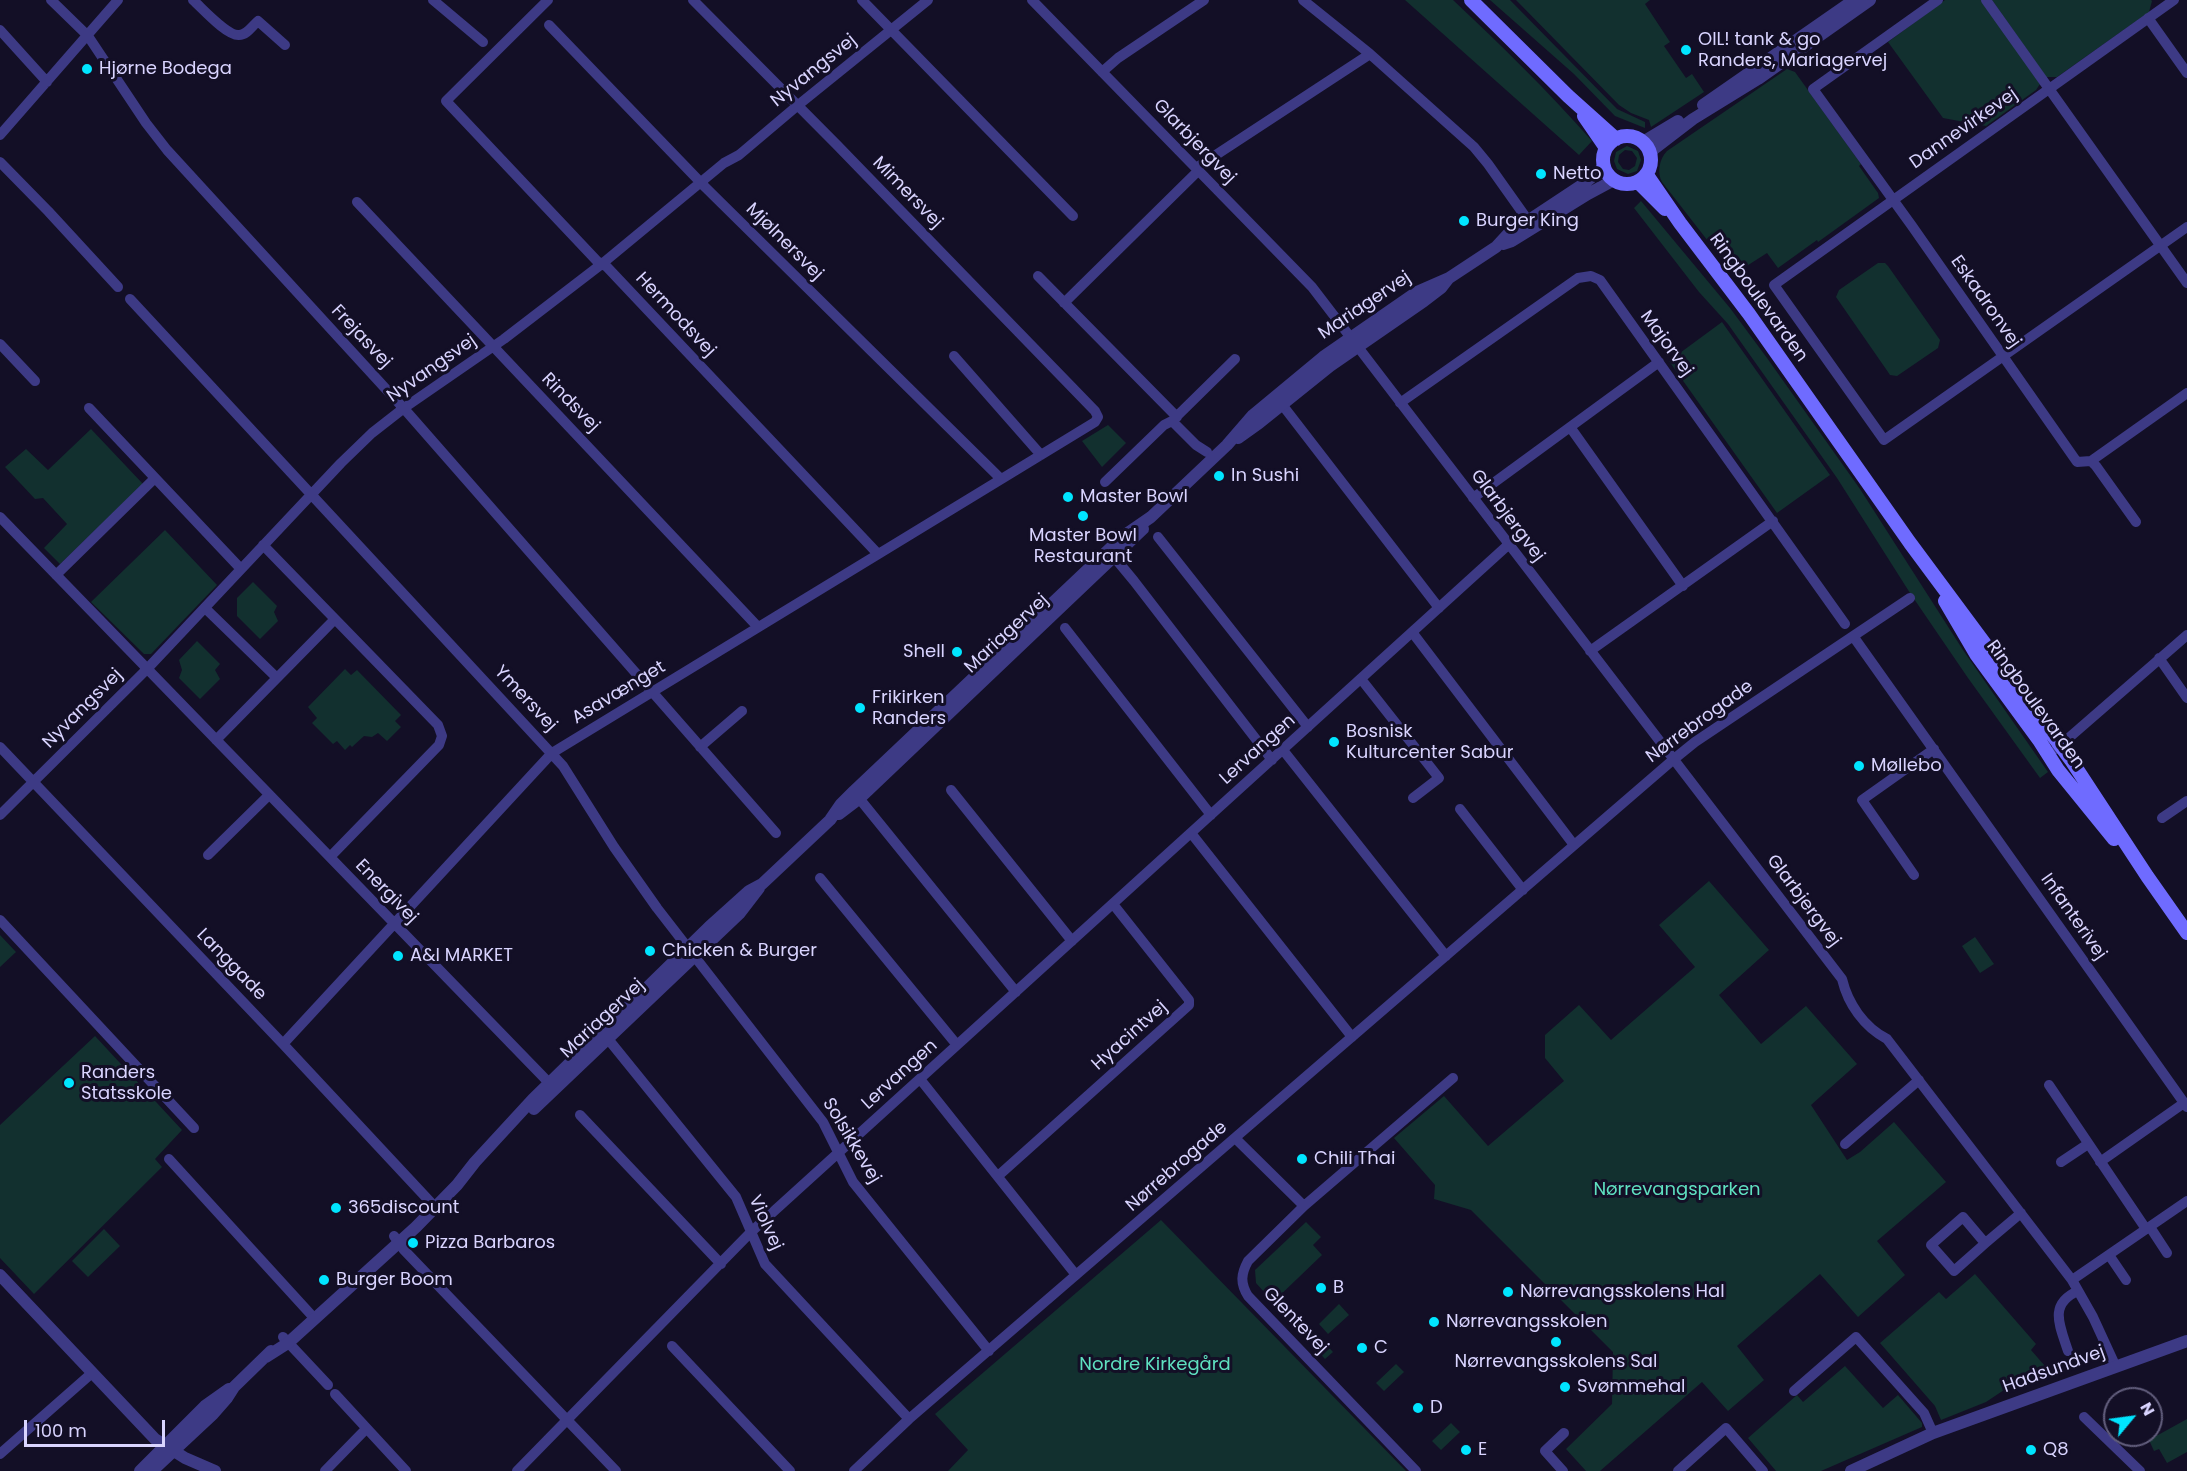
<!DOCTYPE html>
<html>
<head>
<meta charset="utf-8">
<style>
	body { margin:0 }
	#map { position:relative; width:2187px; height:1471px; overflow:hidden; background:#130f26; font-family:Poppins,sans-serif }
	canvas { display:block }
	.north { position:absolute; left:2103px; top:1387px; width:60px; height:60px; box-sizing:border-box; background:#130f26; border:2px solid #625e7d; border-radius:50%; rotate:61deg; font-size:16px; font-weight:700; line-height:24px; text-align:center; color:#d9d4ff }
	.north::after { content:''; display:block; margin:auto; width:21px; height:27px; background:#00e5ff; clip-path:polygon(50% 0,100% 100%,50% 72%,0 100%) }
	.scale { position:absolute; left:24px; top:1420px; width:141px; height:27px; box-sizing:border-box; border:3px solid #d9d4ff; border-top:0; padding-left:8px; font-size:18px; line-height:21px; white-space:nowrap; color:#d9d4ff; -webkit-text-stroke:4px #130f26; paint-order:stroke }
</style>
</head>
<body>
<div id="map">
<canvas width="2187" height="1471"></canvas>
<div class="north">N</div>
<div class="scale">100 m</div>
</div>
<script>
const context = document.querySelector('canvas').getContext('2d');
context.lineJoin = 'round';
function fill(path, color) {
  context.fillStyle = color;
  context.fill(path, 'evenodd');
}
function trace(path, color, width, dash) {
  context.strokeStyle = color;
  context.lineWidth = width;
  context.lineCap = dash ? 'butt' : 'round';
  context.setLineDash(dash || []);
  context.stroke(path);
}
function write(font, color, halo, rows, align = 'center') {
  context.font = font + ' Poppins,sans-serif';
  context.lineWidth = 6;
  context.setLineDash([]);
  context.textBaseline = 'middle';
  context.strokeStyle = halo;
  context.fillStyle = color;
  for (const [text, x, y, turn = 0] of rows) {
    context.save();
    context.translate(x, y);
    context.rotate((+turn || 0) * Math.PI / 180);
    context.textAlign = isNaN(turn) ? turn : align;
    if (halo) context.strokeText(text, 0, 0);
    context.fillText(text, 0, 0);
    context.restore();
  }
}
fill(new Path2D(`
	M1405,0H1453C1501,45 1548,91 1592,141L1579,155Z
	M1490,0H1510L1617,109L1645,122V128L1615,116L1574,74Z
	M1516,0H1650L1645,4L1670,42L1664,46L1686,78L1692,74L1704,92L1651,127L1649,120L1631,113L1619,105Z
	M1945,0H1982L2040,84L2036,90L1986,126L1943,118L1888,42Z
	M1992,0H2151L2152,1L2149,12L2057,77H2046Z
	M1787,69L1795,72L1861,164L1859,166L1878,193L1879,198L1818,242L1817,240L1778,268L1767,253L1742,269L1753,285L1743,286L1662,182C1657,173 1659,159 1667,151Z
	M1627,146L1638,151L1641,160L1637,171L1628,174L1617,169L1614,161L1616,152ZM1625,150L1632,151L1637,158L1635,166L1629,170L1623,169L1618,162L1619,155Z
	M1641,201L1730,308L1767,358L1860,489L1963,650L2048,772L2040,778L1968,678L1910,593L1837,478L1728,324L1699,292L1634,208Z
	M1878,263H1885L1888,266L1940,340L1938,348L1897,376L1890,375L1888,372L1836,297L1839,290Z
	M1722,322L1830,475L1777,513L1669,361Z
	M1108,425L1126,443L1102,467L1082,441Z
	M91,429L143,484L60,564L44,548L67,524L43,498L35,499L5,467L26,449L48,470Z
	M165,530L217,585L151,654H144L91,602Z
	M253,582L277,606L274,612L278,621L260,639L237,616V598Z
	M197,641L220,664L215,670L220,679L200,699L179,678L182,670L179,660Z
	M345,669L351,675L357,670L401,715L395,721L401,727L387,741L378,733L372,737L364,736L352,747L350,745L345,750L337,741L333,744L312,723L317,718L308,707Z
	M1709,881L1769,950L1719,995L1761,1044L1806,1006L1857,1064L1811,1105L1847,1160L1860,1152L1894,1122L1946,1182L1877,1241L1905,1275L1858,1317L1820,1274L1737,1346L1764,1380L1728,1411L1702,1382L1600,1471H1586L1566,1449L1612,1404L1613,1352L1471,1210L1434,1199L1435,1185L1394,1138L1444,1096L1488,1146L1564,1081L1545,1058V1035L1579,1005L1611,1040L1695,967L1659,925Z
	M0,935L16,952L0,967Z
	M1975,937L1994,964L1980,973L1962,946Z
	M95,1036L182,1130L155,1159L162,1167L34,1294L0,1258V1125Z
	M1161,1220L1406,1471H948L968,1450L935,1414Z
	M1306,1222L1321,1237L1313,1245L1322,1255L1273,1302L1256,1283L1255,1270Z
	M104,1229L120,1246L88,1277L72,1261Z
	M1975,1274L2036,1344L2031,1350L2051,1373L2016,1382L1986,1402L1941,1420L1935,1406L1880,1343L1939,1292L1946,1299Z
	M1339,1304L1349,1315L1328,1334L1319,1324Z
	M1308,1325L1333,1352L1325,1359L1300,1332Z
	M1396,1364L1404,1372L1384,1391L1376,1383Z
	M1845,1366L1883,1408L1898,1395L1922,1423V1427L1821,1471H1776L1748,1438L1797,1395L1803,1402Z
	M2187,1419V1452L2167,1463L2159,1449L2154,1451L2149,1440Z
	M1451,1423L1460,1432L1441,1450L1432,1441Z`), '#12302f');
trace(new Path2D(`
	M51,0L88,36L146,123L167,150L407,412L776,833
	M193,0C203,9 227,36 239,35C247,35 252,26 258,21L285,45
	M433,0L483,42
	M548,0L446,101L597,261L607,267L878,554
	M862,0L1073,216
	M1032,0L1312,287L1842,979C1848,1004 1864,1027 1887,1039L2072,1280L2093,1317L2116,1367
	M1303,0L1370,54L1474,147L1488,164L1532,226
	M1938,0L1813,89L1912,226L2077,462L2091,461L2096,466L2136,522
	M1986,0L2187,283
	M2174,0L1774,285L1884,440L2187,227
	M2148,18L2187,73
	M549,25L705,187L1001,479
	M0,30L47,82
	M1102,72L1118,58L1204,0
	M0,135L118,0
	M0,162L48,211L118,287
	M1196,168L1370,54
	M357,202L758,627
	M1038,276L1177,417
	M130,299L563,766L614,847L657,908L823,1122L853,1182L989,1351
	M1064,303L1199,170
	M0,344L35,381
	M954,356L1041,455
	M1277,398L1439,608
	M1400,403L1578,278L1591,276L1600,280L1845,624
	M89,408L241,569
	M1172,421L1196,445L1207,452
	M1570,427L1683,586
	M2091,461L2187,393
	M1105,482L1164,425L1172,421L1235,359
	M1473,498L1659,362
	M0,517L555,1089
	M1158,537L1308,727
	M263,545L438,725L442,736L439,745L330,857
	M1110,552L1134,581L1272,760
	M56,575L155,478
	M205,608L277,678
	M1065,628L1211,815
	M1412,632L1574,845
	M1853,636L2187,1107
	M1590,651L1773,521
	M2159,658L2187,698
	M1361,679L1439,778L1413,798
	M216,740L335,619
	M0,747L283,1044L435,1207
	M700,747L742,711
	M2056,749L2187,635
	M1283,750L1446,956
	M951,790L1072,941
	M854,792L1016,992
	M1460,809L1523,890
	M0,815L147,669L341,463L372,433L404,408L504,339L603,263L724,163L739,155L797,106L928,0
	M2162,818L2187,801
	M1191,833L1352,1037
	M208,855L269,795
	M1914,875L1862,800L1934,749
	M820,878L957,1045
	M0,920L194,1128
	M604,1034L736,1197L765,1264L909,1419
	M283,1044L552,753L1095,422L1098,417L1095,411L836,144L693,0
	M920,1079L1076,1275
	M2049,1085L2146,1229
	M580,1115L721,1264
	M1235,1138L1304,1206L1248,1261C1241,1274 1240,1283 1248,1296L1416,1471
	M1845,1144L1919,1080
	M169,1159L315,1319
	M2061,1162L2088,1144
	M2100,1162L2184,1103
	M998,1176L1189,1005V1000L1113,904
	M1304,1206L1453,1078
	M2150,1227L2167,1253
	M394,1236L404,1250L616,1471
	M1985,1243L1963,1217L1931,1245L1954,1271C1976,1251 1998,1232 2021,1213
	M2109,1255L2126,1280
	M2072,1280L2187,1201
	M283,1337L328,1385
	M672,1346L790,1471
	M2068,1351C2060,1326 2048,1304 2078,1291
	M1794,1391L1856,1337L1924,1413L1933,1433
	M335,1394L406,1471
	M2084,1417L2140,1471
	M0,1454L92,1373
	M325,1471L366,1429
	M517,1471L751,1232L1508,545
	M854,1471L909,1419L1674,759L1695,742L1910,598
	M1563,1471L1545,1451L1564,1433
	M1678,1471L1726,1428L1763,1471`), '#3d3a85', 10);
trace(new Path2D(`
	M1703,105L1854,0
	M1643,142L1678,121
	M1650,152L1693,119L1758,79L1870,0
	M1503,244L1512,241L1588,194L1614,180
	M1238,438L1259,423L1330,366L1424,301L1441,288L1448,279
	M839,814L860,798L1143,529
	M534,1109L739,914L759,888
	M0,1275L155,1439L185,1458L215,1471
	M266,1357L288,1343L416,1227L457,1185L475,1162L533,1099L709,927L749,891L762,884L830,820L841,804L854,791L1122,537L1151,517L1227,445L1253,415L1323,357L1417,292L1449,278L1496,247L1508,234L1582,185L1604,167
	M140,1471L205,1406L229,1389
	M152,1471L213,1414L227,1398L234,1387L271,1351
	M1851,1471L1933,1433L2187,1341`), '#3d3a85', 12);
trace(new Path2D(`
	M1471,0L1568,96L1616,139
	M1584,116L1606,148
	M1603 160a24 24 0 1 1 48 0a24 24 0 1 1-48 0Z
	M1647,175L1680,223L1749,314L1910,543L2071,760L2147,876L2187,933
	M1638,182L1665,209
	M1945,601L1976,654L2039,740L2058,770L2114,839`), '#6f6bff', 14);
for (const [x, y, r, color] of [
	[1686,50,6,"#00e5ff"],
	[87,69,6,"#00e5ff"],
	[1541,174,6,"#00e5ff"],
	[1464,221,6,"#00e5ff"],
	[1219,476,6,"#00e5ff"],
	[1068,497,6,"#00e5ff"],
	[1083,516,6,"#00e5ff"],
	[957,652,6,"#00e5ff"],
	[860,708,6,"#00e5ff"],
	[1334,742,6,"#00e5ff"],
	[1859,766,6,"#00e5ff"],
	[650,951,6,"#00e5ff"],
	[398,956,6,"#00e5ff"],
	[69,1083,6,"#00e5ff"],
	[1302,1159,6,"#00e5ff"],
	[336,1208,6,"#00e5ff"],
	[413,1243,6,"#00e5ff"],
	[324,1280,6,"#00e5ff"],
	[1321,1288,6,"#00e5ff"],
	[1508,1292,6,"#00e5ff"],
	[1434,1322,6,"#00e5ff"],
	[1556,1342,6,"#00e5ff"],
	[1362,1348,6,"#00e5ff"],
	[1565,1387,6,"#00e5ff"],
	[1418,1408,6,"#00e5ff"],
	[1466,1450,6,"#00e5ff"],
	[2031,1450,6,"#00e5ff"]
]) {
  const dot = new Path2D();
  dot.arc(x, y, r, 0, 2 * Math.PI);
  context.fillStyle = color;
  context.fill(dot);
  trace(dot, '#130f26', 2);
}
write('18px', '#d9d4ff', '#130f26', [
	["OIL! tank & go",1698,40],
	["Randers, Mariagervej",1698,61],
	["Hjørne Bodega",99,69],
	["Netto",1553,174],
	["Burger King",1476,221],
	["In Sushi",1231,476],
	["Master Bowl",1080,497],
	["Master Bowl",1083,536,"center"],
	["Restaurant",1083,557,"center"],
	["Shell",945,652,"right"],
	["Frikirken",872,698],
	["Randers",872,719],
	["Bosnisk",1346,732],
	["Kulturcenter Sabur",1346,753],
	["Møllebo",1871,766],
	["Chicken & Burger",662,951],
	["A&I MARKET",410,956],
	["Randers",81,1073],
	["Statsskole",81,1094],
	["Chili Thai",1314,1159],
	["365discount",348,1208],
	["Pizza Barbaros",425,1243],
	["Burger Boom",336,1280],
	["B",1333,1288],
	["Nørrevangsskolens Hal",1520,1292],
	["Nørrevangsskolen",1446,1322],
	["C",1374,1348],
	["Nørrevangsskolens Sal",1556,1362,"center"],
	["Svømmehal",1577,1387],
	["D",1430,1408],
	["E",1478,1450],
	["Q8",2043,1450]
], 'left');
write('18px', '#d9d4ff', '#130f26', [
	["Nyvangsvej",814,71,-39],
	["Dannevirkevej",1964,129,-35],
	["Glarbjergvej",1194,142,46],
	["Mimersvej",907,193,46],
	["Mjølnersvej",784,242,45],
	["Ringboulevarden",1758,298,54],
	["Eskadronvej",1985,302,55],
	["Mariagervej",1365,306,-34],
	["Hermodsvej",675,315,47],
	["Frejasvej",361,337,47],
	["Majorvej",1666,344,54],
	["Nyvangsvej",432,369,-35],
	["Rindsvej",570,403,46],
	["Glarbjergvej",1507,516,53],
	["Mariagervej",1007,634,-43],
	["Asavænget",619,693,-31],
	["Ymersvej",525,699,47],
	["Ringboulevarden",2035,705,54],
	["Nyvangsvej",83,709,-45],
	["Nørrebrogade",1700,722,-36],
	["Lervangen",1258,750,-42],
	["Energivej",386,892,46],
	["Glarbjergvej",1803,901,53],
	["Infanterivej",2073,917,55],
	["Langgade",231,965,46],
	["Mariagervej",603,1019,-43],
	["Hyacintvej",1130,1036,-42],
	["Lervangen",900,1075,-42],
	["Solsikkevej",851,1141,59],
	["Nørrebrogade",1177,1167,-41],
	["Violvej",765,1223,66],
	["Glentevej",1295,1321,46],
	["Hadsundvej",2054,1370,-20]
]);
write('18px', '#5fe0c0', '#130f26', [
	["Nørrevangsparken",1677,1190],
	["Nordre Kirkegård",1155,1365]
]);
</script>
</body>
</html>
